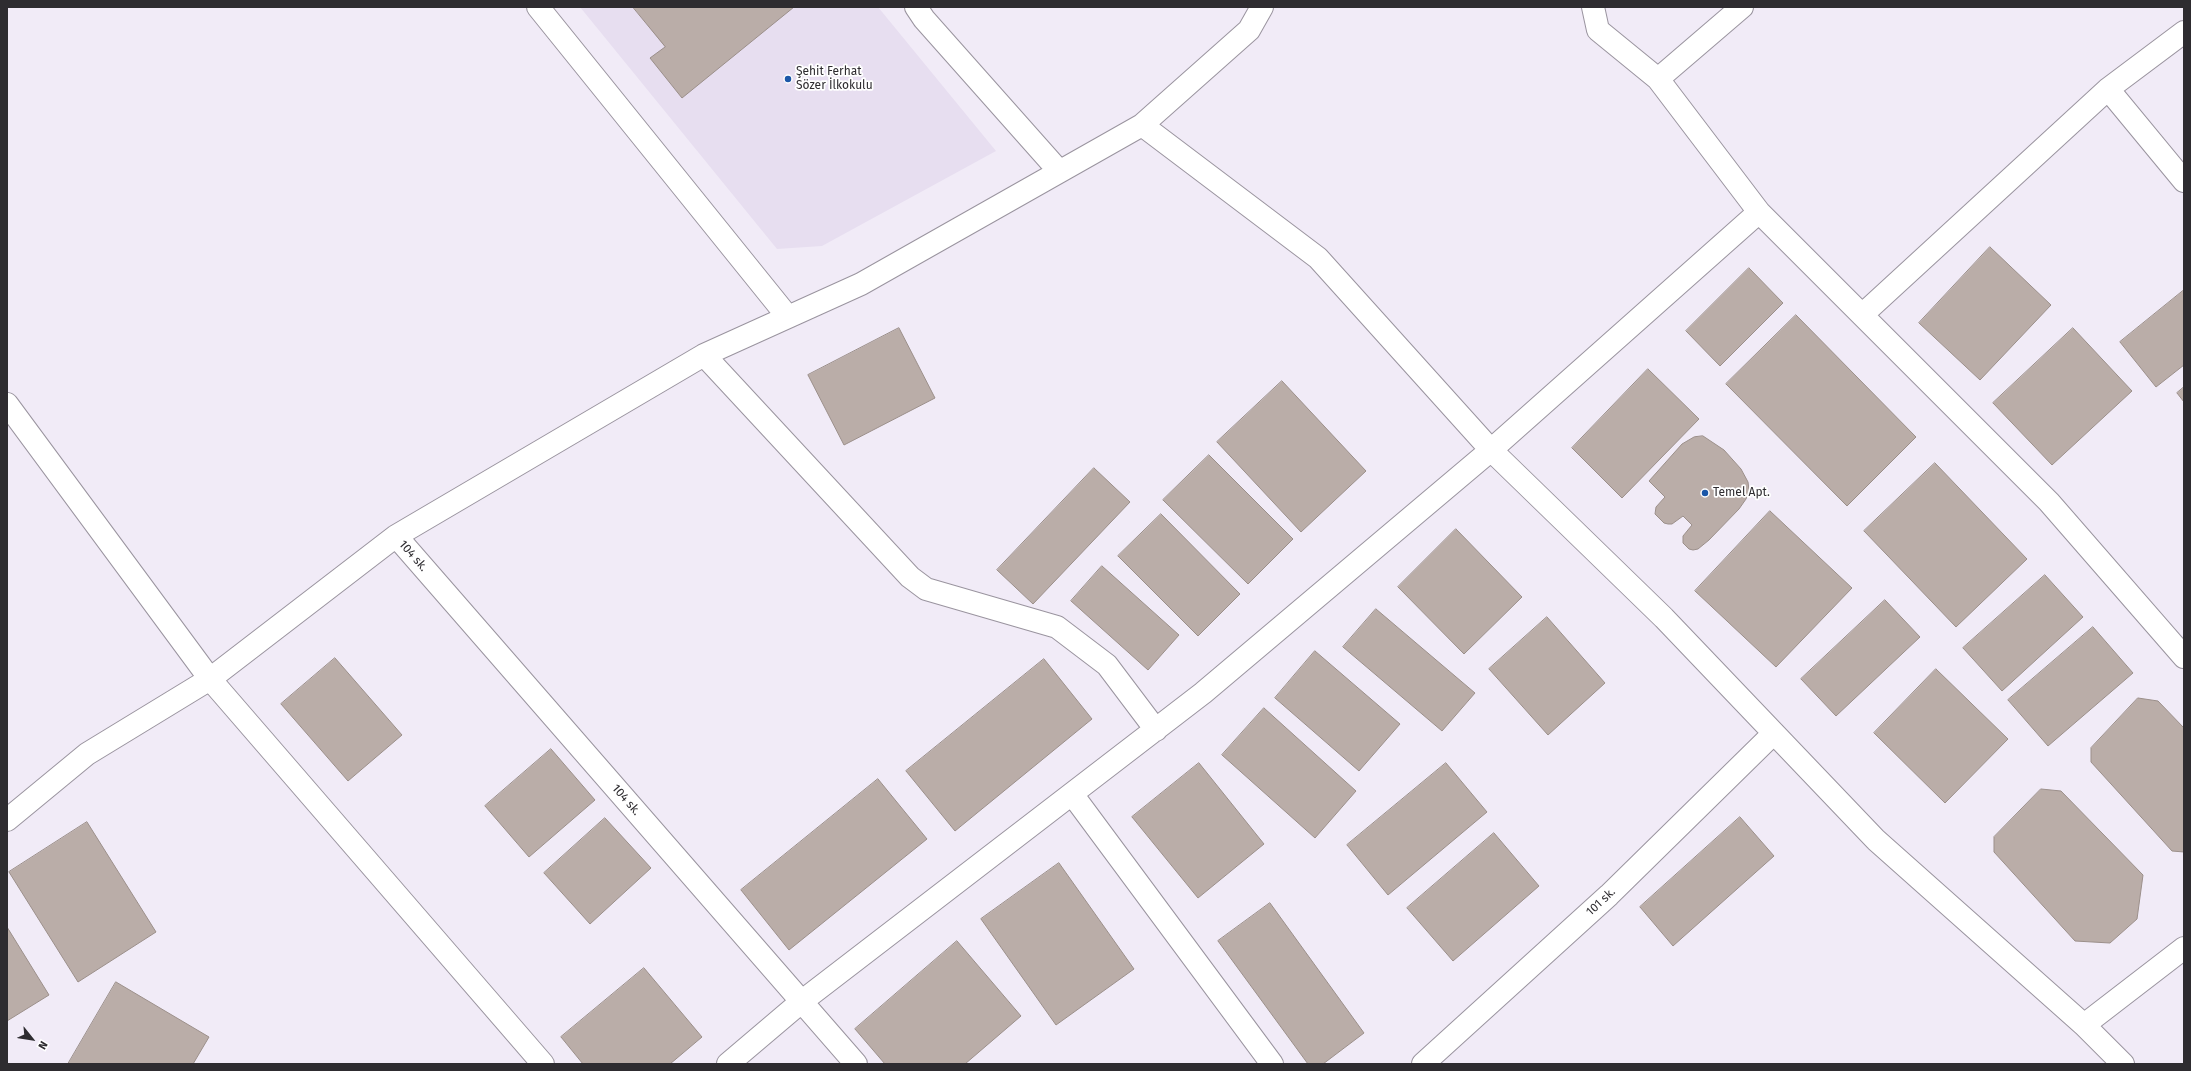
<!DOCTYPE html>
<html>
<head>
<meta charset="utf-8">
<style>
	body { margin:0 }
	#map { position:relative; width:2191px; height:1071px; overflow:hidden; background:#f1ebf7; font-family:"Fira Sans",sans-serif }
	canvas { display:block }
	.frame { position:absolute; inset:0; border:8px solid #2e2c30; pointer-events:none }
	.north { position:absolute; left:12px; top:1019px; width:40px; height:40px; -webkit-text-stroke:3px #fff; paint-order:stroke; rotate:120deg; font-size:11px; font-weight:700; line-height:16px; text-align:center; color:#2e2c30 }
	.north::after { content:''; display:block; margin:auto; width:14px; height:18px; background:#2e2c30; clip-path:polygon(50% 0,100% 100%,50% 72%,0 100%) }
</style>
</head>
<body>
<div id="map">
<canvas width="2191" height="1071"></canvas>
<div class="frame"></div>
<div class="north">N</div>
</div>
<script>
const context = document.querySelector('canvas').getContext('2d');
context.lineJoin = 'round';
function fill(path, color) {
  context.fillStyle = color;
  context.fill(path, 'evenodd');
}
function trace(path, color, width, dash) {
  context.strokeStyle = color;
  context.lineWidth = width;
  context.lineCap = dash ? 'butt' : 'round';
  context.setLineDash(dash || []);
  context.stroke(path);
}
function write(font, color, halo, rows, align = 'center') {
  context.font = font + ' "Fira Sans",sans-serif';
  context.lineWidth = 3.5;
  context.setLineDash([]);
  context.textBaseline = 'middle';
  context.strokeStyle = halo;
  context.fillStyle = color;
  for (const [text, x, y, turn = 0] of rows) {
    context.save();
    context.translate(x, y);
    context.rotate((+turn || 0) * Math.PI / 180);
    context.textAlign = isNaN(turn) ? turn : align;
    if (halo) context.strokeText(text, 0, 0);
    context.fillText(text, 0, 0);
    context.restore();
  }
}
fill(new Path2D(`
	M580,7H878L996,151L822,246L777,249Z`), '#e7def0');
const building = new Path2D(`
	M633,7H794L682,98L650,58L665,47Z
	M1990,247L2051,305L1980,380L1919,323Z
	M1749,268L1783,303L1720,366L1686,331Z
	M2184,290V365L2156,387L2120,342Z
	M1796,315L1916,437L1847,506L1726,384Z
	M899,328L935,398L844,445L808,375Z
	M2073,328L2132,391L2052,465L1993,403Z
	M1648,369L1699,419L1622,498L1572,448Z
	M1282,381L1366,471L1301,532L1217,442Z
	M2184,387V402L2177,393Z
	M1703,436L1724,450L1741,469L1748,482L1749,490L1746,499L1739,509L1709,540L1698,549L1693,550L1689,549L1683,543V536L1692,525L1683,516L1672,524H1668L1664,523L1655,514L1656,507L1665,497L1649,481L1682,444L1694,437Z
	M1209,455L1293,539L1248,584L1163,500Z
	M1935,463L2027,559L1956,627L1864,531Z
	M1094,468L1130,502L1033,604L997,570Z
	M1770,511L1852,588L1776,667L1695,591Z
	M1161,514L1240,594L1198,636L1118,556Z
	M1456,529L1522,597L1464,654L1398,587Z
	M1102,566L1179,635L1148,670L1071,601Z
	M2045,575L2083,617L2002,691L1963,648Z
	M1885,600L1920,637L1836,716L1801,679Z
	M1376,609L1475,693L1442,731L1343,647Z
	M1547,617L1605,683L1548,735L1489,669Z
	M2093,627L2133,673L2048,746L2008,700Z
	M1315,651L1400,724L1359,771L1275,698Z
	M335,658L402,735L348,781L281,704Z
	M1044,659L1092,719L955,831L906,771Z
	M1936,669L2008,739L1945,803L1874,733Z
	M2138,698L2158,701L2184,728V852L2172,851L2091,762V748Z
	M1264,708L1356,791L1315,838L1222,755Z
	M551,749L595,800L529,857L485,806Z
	M1199,763L1264,844L1198,898L1132,817Z
	M1446,763L1487,812L1388,895L1347,845Z
	M878,779L927,839L789,950L741,890Z
	M2041,789L2061,791L2143,875L2137,919L2110,943L2075,941L1994,852V837Z
	M1740,817L1774,856L1673,946L1640,907Z
	M605,818L651,868L590,924L544,873Z
	M87,822L156,932L78,982L9,872Z
	M1494,833L1539,886L1453,961L1407,908Z
	M1059,863L1134,969L1056,1025L981,919Z
	M1270,903L1364,1033L1323,1064H1308L1218,941Z
	M7,927L49,995L7,1021Z
	M957,941L1021,1016L965,1064H885L855,1029Z
	M644,968L702,1037L670,1064H583L561,1037Z
	M116,982L209,1037L193,1064H68Z`);
fill(building, '#baada8');
trace(building, '#9b8f8a', 1);
const minor = new Path2D(`
	M538,7L788,317
	M916,7L924,19L1059,171
	M1593,7L1598,30L1658,79L1759,212L2049,502L2184,657
	M1658,79L1742,7
	M2108,89L2184,181
	M1142,125L1318,258L1491,450L1664,618L1876,840L2084,1025L2123,1064
	M1862,315L2108,89L2184,32
	M704,355L910,577L926,589L1057,627L1107,665L1156,730
	M7,404L210,679L543,1064
	M396,536L856,1064
	M1072,794L1272,1064
	M7,820L87,754L210,679L396,536L704,355L861,284L1142,125L1249,30L1262,7
	M2084,1025L2184,948
	M728,1064L801,1002L1203,693L1491,450L1759,212
	M1423,1064L1609,895L1773,734`);
trace(minor, '#9a949f', 24);
trace(minor, '#fff', 22);
for (const [x, y, r, color] of [
	[788,79,4,"#1b57a8"],
	[1705,493,4,"#1b57a8"]
]) {
  const dot = new Path2D();
  dot.arc(x, y, r, 0, 2 * Math.PI);
  context.fillStyle = color;
  context.fill(dot);
  trace(dot, '#fff', 1.5);
}
write('12px', '#2e2c30', '#fff', [
	["Şehit Ferhat",796,72],
	["Sözer İlkokulu",796,86],
	["Temel Apt.",1713,493]
], 'left');
write('12px', '#2e2c30', '#fff', [
	["104 sk.",413,556,49],
	["104 sk.",626,800,49],
	["101 sk.",1601,902,-43]
]);
</script>
</body>
</html>
